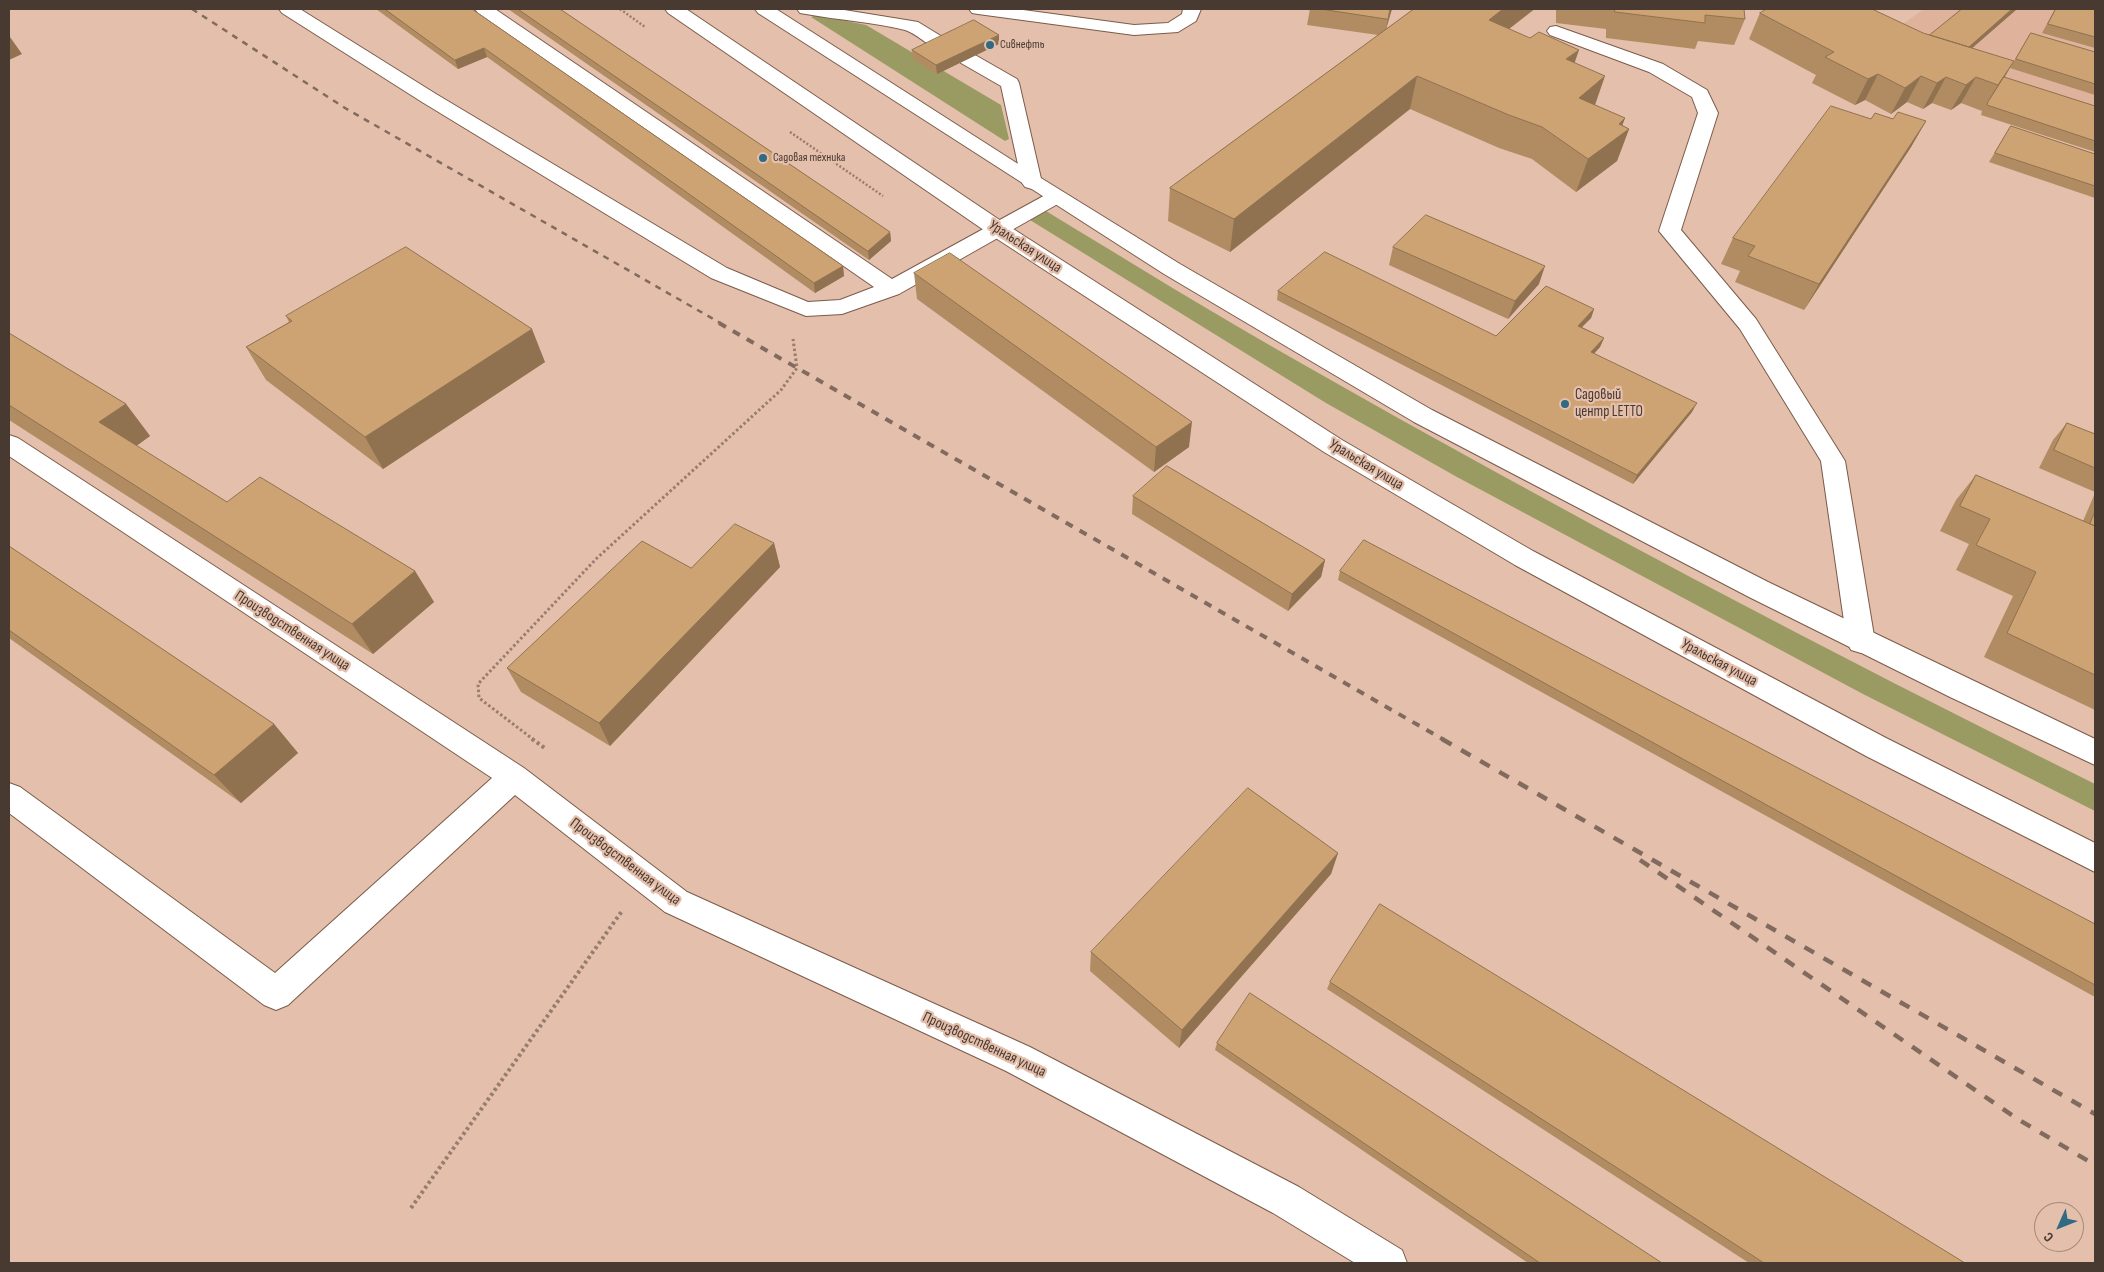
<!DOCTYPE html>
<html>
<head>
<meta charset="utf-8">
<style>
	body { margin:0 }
	#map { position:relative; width:2104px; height:1272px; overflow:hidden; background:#e4bfab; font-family:"Sofia Sans Condensed",sans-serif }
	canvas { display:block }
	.frame { position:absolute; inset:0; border:10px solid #483931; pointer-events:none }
	.north { position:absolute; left:2034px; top:1202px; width:50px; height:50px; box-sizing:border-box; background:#e4bfab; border:1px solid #a6897a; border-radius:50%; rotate:226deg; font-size:14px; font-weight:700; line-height:20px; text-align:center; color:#483931 }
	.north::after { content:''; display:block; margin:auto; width:18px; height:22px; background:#306a83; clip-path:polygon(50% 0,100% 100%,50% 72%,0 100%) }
</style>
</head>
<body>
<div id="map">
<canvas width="2104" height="1272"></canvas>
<div class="frame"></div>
<div class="north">С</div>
</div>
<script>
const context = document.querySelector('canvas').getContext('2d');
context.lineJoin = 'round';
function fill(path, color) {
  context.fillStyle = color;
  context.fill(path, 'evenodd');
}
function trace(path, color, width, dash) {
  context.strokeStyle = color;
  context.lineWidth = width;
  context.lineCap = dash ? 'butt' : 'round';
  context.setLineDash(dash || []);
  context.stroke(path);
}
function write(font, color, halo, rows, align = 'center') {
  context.font = font + ' "Sofia Sans Condensed",sans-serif';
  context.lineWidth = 4.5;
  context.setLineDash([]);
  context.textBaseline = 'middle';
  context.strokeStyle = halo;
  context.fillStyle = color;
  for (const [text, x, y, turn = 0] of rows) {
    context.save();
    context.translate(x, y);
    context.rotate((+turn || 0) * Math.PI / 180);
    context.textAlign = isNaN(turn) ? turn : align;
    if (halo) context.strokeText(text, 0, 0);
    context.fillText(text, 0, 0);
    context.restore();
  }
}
fill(new Path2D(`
	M1924,9H2095V118L1876,43Z`), '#deb29b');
fill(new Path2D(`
	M817,15L866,25L1001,105L1009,139L1005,141L811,17Z
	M1046,211C1130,262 1214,314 1299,362C1560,511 1826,651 2095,784V811L1863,694L1457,477L1326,403L1030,220Z`), '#999b62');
const minor = new Path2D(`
	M279,9H300L436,94L727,268L808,302L840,300L874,287L478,13L475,9H495L892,279L1049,193L1056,191L1063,193L1066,197L1063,201L899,294L842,314L806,316L711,278L422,102L282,13Z
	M797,9H838L912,21L918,22L949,41L952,45L949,49C932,53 921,35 905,30C873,22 838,20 806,14L800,13Z
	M969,9H1016L1134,25L1168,23L1182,14L1183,9H1201L1196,21L1178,32L1134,35L978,14L972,13Z
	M1556,26L1663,64L1707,90L1718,113L1681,230L1756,319L1845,461L1875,642L1871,650L1861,653L1851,650L1847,642L1821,461L1740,329L1659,231L1698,113L1692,97L1649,72L1550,35L1547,31L1550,27Z
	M968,53L975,55L1017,79L1019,83L1042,183L1039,187L1032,189L1025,187L1022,183L1001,86L961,63L959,59L961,55Z
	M9,435L18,438L524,768L687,892L1030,1047L1299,1187L1402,1250L1407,1263H1355L1273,1213L1006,1071L665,912L515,795L288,1005L276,1010L264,1005L9,813V783L20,787L275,973L492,778L9,456Z`);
const major = new Path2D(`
	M665,9H686L1007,225L1342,440L1533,551L1886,738L2095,843V872L1866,756L1515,565L1324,452L991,235L668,13Z
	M755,9H776L1015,162L1180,264L1432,410L1768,582L2095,739V765L1950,697L1749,597L1414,422L1164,274L758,13Z`);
trace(minor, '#7b5b4a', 2);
trace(major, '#7b5b4a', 2);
trace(new Path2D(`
	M620,9L645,27
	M790,132L883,196`), '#977d6f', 2.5, [2, 2]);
trace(new Path2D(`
	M534,740L479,698L478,684L596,559L781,390L797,368L793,339`), '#977d6f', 3, [2.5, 2.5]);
trace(new Path2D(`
	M532,739L546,749
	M411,1208L622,911`), '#977d6f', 4, [3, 3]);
fill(minor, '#fff');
fill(major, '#fff');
trace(new Path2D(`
	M192,9L345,108L722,324`), '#816a5e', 2.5, [6, 6]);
trace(new Path2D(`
	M719,323L1444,740`), '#816a5e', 4, [8, 8]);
trace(new Path2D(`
	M1442,739L2095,1114
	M1640,860L2016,1118L2095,1165`), '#816a5e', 4.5, [11, 11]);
fill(new Path2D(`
	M376,9H472L843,266L844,276L815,293L487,57L458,69Z
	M508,9H560L890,232L891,241L869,260Z
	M1310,9H1392L1386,29L1414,9H1535L1509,29L1574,63L1595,105L1625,118L1622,125L1629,129L1617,161L1576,192L1532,159L1499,148L1410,109L1230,252L1168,221L1170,188L1378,35L1307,25Z
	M1556,9H1744L1745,19L1734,45L1698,41L1695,49L1606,38V29L1556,23Z
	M1962,9H2017L1972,48L2004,77L2095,106V152L1981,115L1982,111L1961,103L1951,110L1932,103L1923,109L1907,102L1891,114L1865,100L1855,105L1812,83L1816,75L1749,39L1760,13L1923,33L1930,35Z
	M2055,9H2095V48L2042,33Z
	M2031,33L2095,52V95L2010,68Z
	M999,44L937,74L913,59L912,50Z
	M1871,119H1893L1926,121L1911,147L1804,310L1735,282L1740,271L1721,264L1733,238Z
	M2011,126L2095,154V198L1989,162Z
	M1393,247L1539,284L1508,319L1389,265Z
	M914,273L1189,447L1154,472L917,299Z
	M1278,291L1496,336L1594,309L1591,318L1582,327L1604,338L1600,347L1594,354L1692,412L1633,484L1277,300Z
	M286,316L545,362L383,469L266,380L246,347L289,322Z
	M9,333L126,404L150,436L136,446L227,502L415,571L434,602L373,654L9,420Z
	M2067,423L2095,434V492L2039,468L2053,440Z
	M1976,475L2083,521L2095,493V710L1984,657L2013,596L1956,570L1969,544L1940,531L1956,500Z
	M1133,496L1325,560L1321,577L1288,611L1132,514Z
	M774,543L780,567L610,746L521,692L507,668L691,568Z
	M9,546L274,724L298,753L241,803L9,638Z
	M1340,571L2095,924V997L1338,580Z
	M1338,853L1331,874L1179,1048L1090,971L1091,952Z
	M1330,982L1965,1263H1749L1327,989Z
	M1217,1043L1662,1263H1528L1215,1050Z`), '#b18c63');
fill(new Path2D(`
	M1390,9H1392L1384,36L1388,19Z
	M1503,9H1534L1480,52L1489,20Z
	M2012,9H2017L1947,70L1952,61Z
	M999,35V44L937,74L936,65Z
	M9,37H10L22,54L9,60Z
	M484,48L487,57L458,69L455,60Z
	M1579,50L1568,82L1566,59Z
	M2014,61L1999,87L1988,102L1998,85Z
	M1878,74L1865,100L1855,105L1868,79Z
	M1417,76L1410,109L1230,252L1234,219Z
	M1605,76L1594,108L1579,98Z
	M1921,76L1907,102L1891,114L1905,88Z
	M1946,77L1932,103L1923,109L1937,83Z
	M1976,77L1961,103L1951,110L1966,85Z
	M1625,118L1618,137L1629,129L1617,161L1576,192L1588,159Z
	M1926,121L1911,147L1804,310L1819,284Z
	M890,232L891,241L869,260L868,251Z
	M843,266L844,276L815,293L814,283Z
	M1545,266L1539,284L1508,319L1515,301Z
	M1594,309L1591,318L1574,335L1578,326Z
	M532,329L545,362L383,469L365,437Z
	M1604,338L1600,347L1587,361L1591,352Z
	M1697,403L1692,412L1633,484L1637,475Z
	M126,404L150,436L124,455L99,422Z
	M1192,422L1189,447L1154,472L1156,447Z
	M774,543L780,567L610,746L599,723Z
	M1325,560L1321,577L1288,611L1292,594Z
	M415,571L434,602L373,654L352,624Z
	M274,724L298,753L241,803L214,775Z
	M1338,853L1331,874L1179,1048L1182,1030Z`), '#907250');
const building = new Path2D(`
	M385,9H472L843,266L814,283L484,48L455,60Z
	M518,9H560L890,232L868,251Z
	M1321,9H1390L1388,19Z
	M1414,9H1503L1489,20L1530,38L1539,32L1579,50L1566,59L1605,76L1579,98L1625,118L1619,124L1629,129L1588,159L1542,127L1509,115L1417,76L1234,219L1170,188Z
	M1615,9H1744L1745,19L1705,15V23L1615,12Z
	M1767,9H1872L1923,33L2014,61L1998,85L1976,77L1966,85L1946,77L1937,83L1921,76L1905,88L1878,74L1868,79L1825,57L1834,52L1760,13Z
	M1962,9H2012L1969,47L1930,35Z
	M2056,9H2095V37L2048,24Z
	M974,20L999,35L936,65L912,50Z
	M2031,33L2095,52V84L2016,59Z
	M2004,77L2095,106V141L1987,105L1988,102Z
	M1831,106L1871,119L1875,113L1893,119L1898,112L1926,121L1819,284L1748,256L1755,246L1733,238Z
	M2011,126L2095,154V186L1995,153Z
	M1426,215L1545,266L1515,301L1393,247Z
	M406,247L532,329L365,437L246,347L292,321L286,316Z
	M1325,252L1496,336L1546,286L1594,309L1578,326L1604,338L1591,352L1697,403L1637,475L1278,291Z
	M950,253L1192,422L1156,447L914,273Z
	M9,333L126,404L99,422L227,502L260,477L415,571L352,624L9,405Z
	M2067,423L2095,434V468L2054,450Z
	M1167,466L1325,560L1292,594L1133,496Z
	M1976,475L2095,526V675L2007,633L2036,572L1976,545L1990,519L1960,506Z
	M2095,512V526L2090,524Z
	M735,524L774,543L599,723L507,668L642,541L691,568Z
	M1364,540L2095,924V985L1340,571Z
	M9,546L274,724L214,775L9,630Z
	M1248,788L1338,853L1182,1030L1091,952Z
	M1380,904L1965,1263H1764L1330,982Z
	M1250,993L1662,1263H1540L1217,1043Z`);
fill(building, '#cea373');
trace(building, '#907250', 1);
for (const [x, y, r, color] of [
	[990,45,5,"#306a83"],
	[763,158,5,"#306a83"],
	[1565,404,5,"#306a83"]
]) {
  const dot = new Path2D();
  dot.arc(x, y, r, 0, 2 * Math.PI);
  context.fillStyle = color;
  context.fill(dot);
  trace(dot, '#e4bfab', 2);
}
write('12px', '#483931', '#e4bfab', [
	["Сивнефть",1000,45],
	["Садовая техника",773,158]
], 'left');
write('15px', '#483931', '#e4bfab', [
	["Уральская улица",1025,247,33],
	["Уральская улица",1366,465,31],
	["Производственная улица",292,631,33],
	["Уральская улица",1719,663,28],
	["Производственная улица",625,862,37],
	["Производственная улица",984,1045,25]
]);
write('15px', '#483931', '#e4bfab', [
	["Садовый",1575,395],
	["центр LETTO",1575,412]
], 'left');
</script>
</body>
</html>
